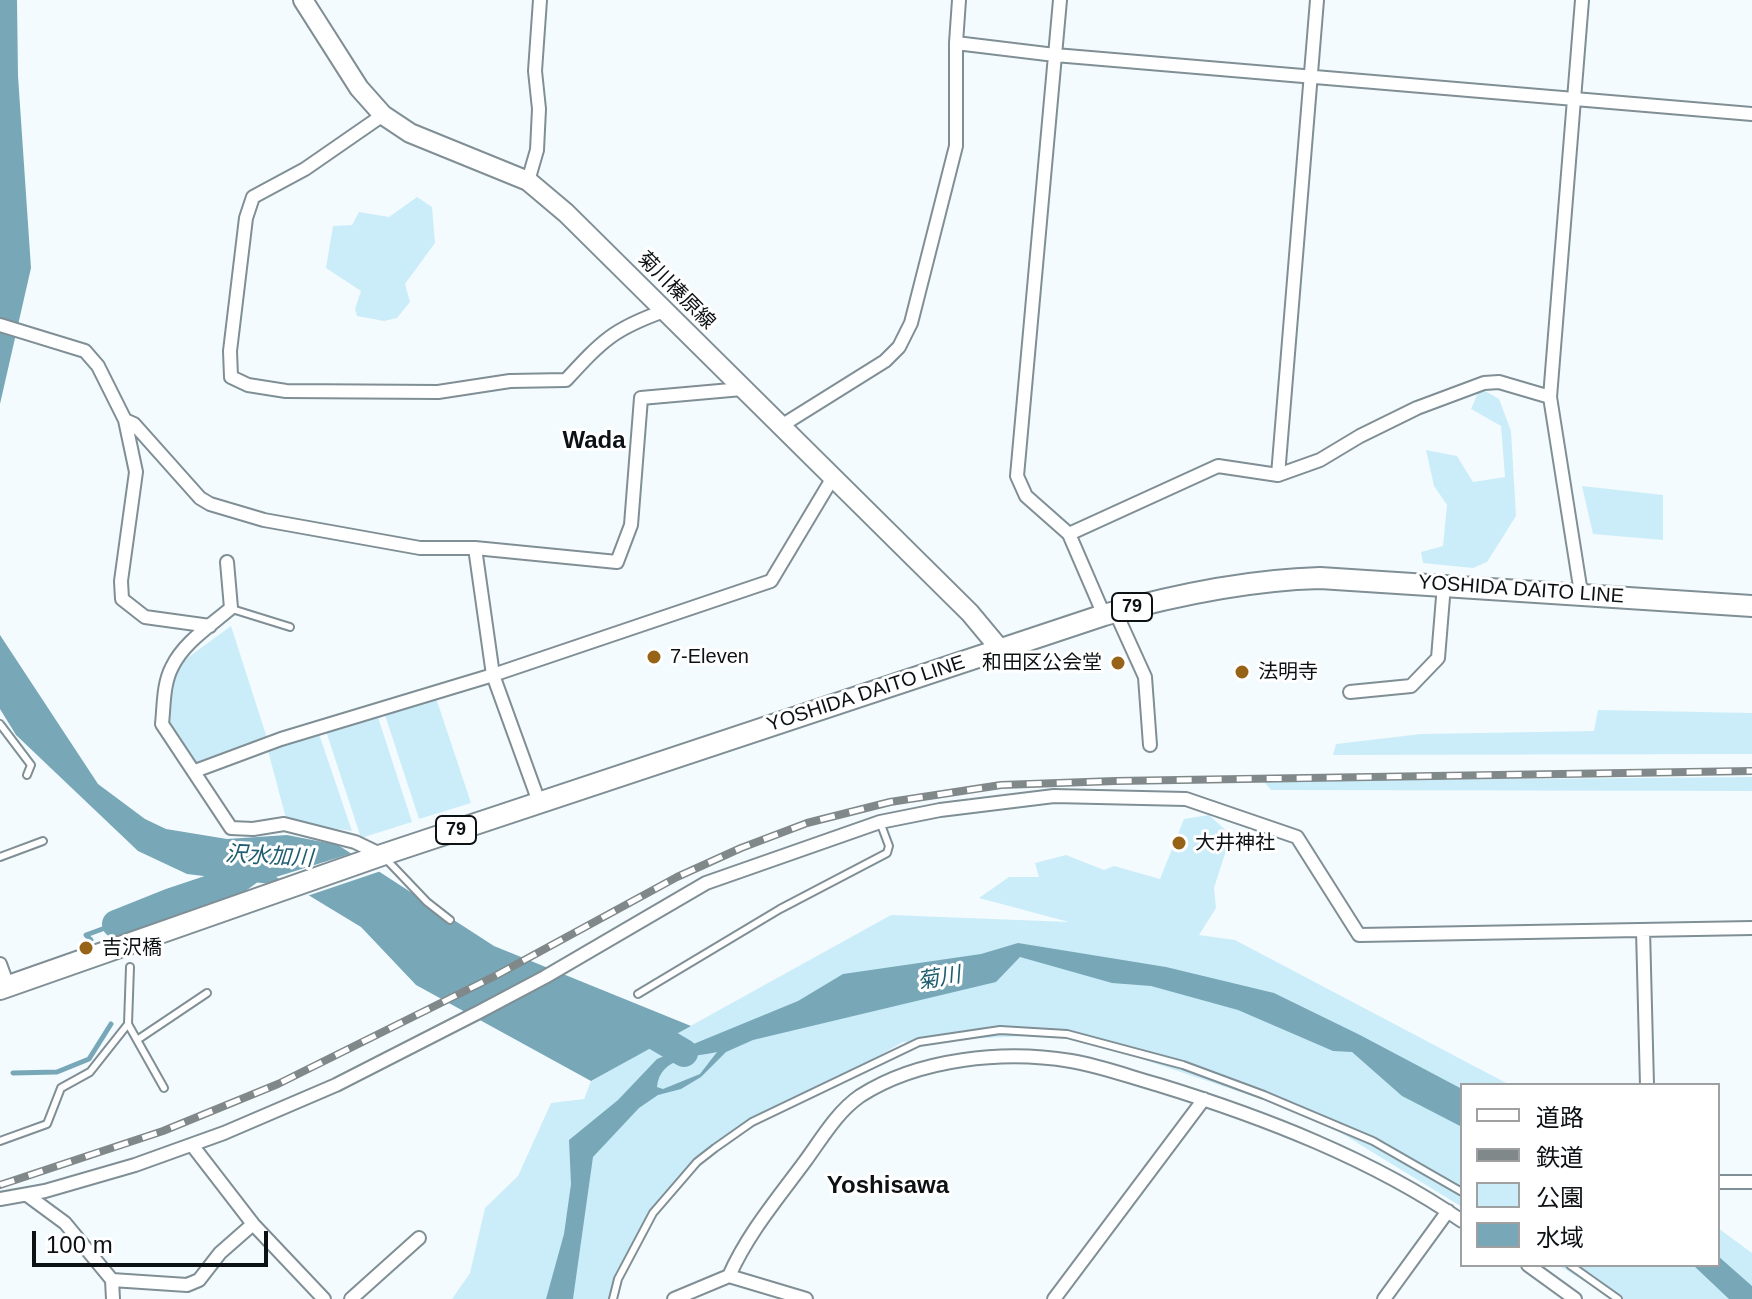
<!DOCTYPE html>
<html>
<head>
<meta charset="utf-8">
<style>
	body { margin:0 }
	#map { position:relative; width:1752px; height:1299px; overflow:hidden; background:#f4fbfe; font-family:Helvetica,"Noto Sans JP",sans-serif }
	canvas { display:block }
	.legend { position:absolute; left:1460px; top:1083px; width:260px; height:184px; box-sizing:border-box; background:#fff; border:2px solid #9ea0a1; margin:0; padding:10px 14px; list-style:none; font-size:24px; color:#0c1214 }
	.legend li { display:flex; align-items:center; gap:16px; height:40px }
	.legend b { width:40px; border:2px solid #9ea0a1 }
	.scale { position:absolute; left:32px; top:1231px; width:236px; height:36px; box-sizing:border-box; border:4px solid #0c1214; border-top:0; padding-left:10px; font-size:24px; line-height:28px; white-space:nowrap; color:#0c1214; -webkit-text-stroke:6px #fff; paint-order:stroke }
</style>
</head>
<body>
<div id="map">
<canvas width="1752" height="1299"></canvas>
<ul class="legend">
<li><b style="height:10px;background:#fff"></b>道路</li>
<li><b style="height:10px;background:#81888a"></b>鉄道</li>
<li><b style="height:22px;background:#cbedf9"></b>公園</li>
<li><b style="height:22px;background:#78a8b8"></b>水域</li>
</ul>
<div class="scale">100 m</div>
</div>
<script>
const context = document.querySelector('canvas').getContext('2d');
context.lineJoin = 'round';
function fill(path, color) {
  context.fillStyle = color;
  context.fill(path, 'evenodd');
}
function trace(path, color, width, dash) {
  context.strokeStyle = color;
  context.lineWidth = width;
  context.lineCap = dash ? 'butt' : 'round';
  context.setLineDash(dash || []);
  context.stroke(path);
}
function write(font, color, halo, rows, align = 'center') {
  context.font = font + ' Helvetica,"Noto Sans JP",sans-serif';
  context.lineWidth = 6;
  context.setLineDash([]);
  context.textBaseline = 'middle';
  context.strokeStyle = halo;
  context.fillStyle = color;
  for (const [text, x, y, turn = 0] of rows) {
    context.save();
    context.translate(x, y);
    context.rotate((+turn || 0) * Math.PI / 180);
    context.textAlign = isNaN(turn) ? turn : align;
    if (halo) context.strokeText(text, 0, 0);
    context.fillText(text, 0, 0);
    context.restore();
  }
}
fill(new Path2D(`
	M417,197L432,207L435,243L405,284L410,302L397,318L384,321L357,316L355,309L361,291L326,268L333,226L352,225L359,212L389,217Z
	M1480,388L1499,399L1511,431L1516,516L1487,562L1473,568L1423,563L1421,552L1443,546L1447,505L1434,486L1426,450L1457,456L1473,482L1505,477L1501,426L1471,409Z
	M1582,486L1663,495V540L1593,534Z
	M231,626L268,741L197,767L165,721L175,667Z
	M434,692L471,803L419,819L383,709Z
	M1598,710L1752,713V754L1333,755L1336,744L1421,734L1594,731Z
	M376,711L412,822L361,838L325,728Z
	M318,731L352,831L287,822L267,747Z
	M1752,777V791L1271,790L1263,781Z
	M1209,815L1231,835L1214,888L1216,908L1199,935L1235,940L1510,1085H1462V1207L1315,1117L1067,1034L903,1042L690,1163L626,1262L614,1299H452L470,1273L485,1208L518,1176L551,1103L584,1099L591,1081L891,915L1069,922L979,898L1009,877H1039L1035,863L1066,855L1104,870L1114,866L1160,879L1184,819Z
	M1718,1228L1752,1253V1299H1613L1558,1265H1718Z`), '#cbedf9');
fill(new Path2D(`
	M0,0H17L18,76L31,268L0,404Z
	M0,635L98,784L145,819L166,829L227,839L287,835L338,845L494,946L691,1026L591,1081L416,985L361,927L295,887L187,874L138,851L16,735L0,709Z
	M1018,943L1166,967L1274,993L1360,1035L1462,1089V1127L1402,1096L1352,1052L1333,1051L1238,1010L1151,986L1112,983L1020,957L996,982L753,1040L726,1052L701,1077L681,1089L658,1095L639,1108L593,1157L573,1299H546L564,1234L571,1184L569,1140L618,1100L657,1059L798,1001L843,974L981,954ZM717,1052L700,1074L663,1089L657,1087C660,1057 694,1057 717,1052Z
	M1718,1256L1752,1286V1299H1729L1693,1265H1718Z`), '#78a8b8');
fill(new Path2D(`
	M353,850L384,870L304,897L295,892L294,887L276,877L353,853Z`), '#f4fbfe');
trace(new Path2D(`
	M91,940L86,935L116,924
	M13,1073L57,1072L89,1059L111,1024`), '#78a8b8', 5);
trace(new Path2D(`
	M116,924L171,902L237,880L264,860
	M633,1023L684,1053`), '#78a8b8', 28);
const lane = new Path2D(`
	M232,609L290,627
	M0,724L31,765L27,775
	M0,857L43,841
	M386,859L427,902L450,920
	M638,994L780,909L887,853L889,846L880,822
	M128,1024L130,967
	M137,1040L207,993
	M0,1141L47,1124L61,1088L90,1072L128,1024L164,1088
	M1570,1265L1618,1299
	M613,1299L618,1279L653,1213L697,1162L715,1148L752,1122L919,1042L1000,1030L1067,1034L1183,1065L1264,1095L1373,1141L1462,1192`);
const street = new Path2D(`
	M1060,0L1017,476L1026,496L1069,534L1104,615
	M956,43L1055,55L1752,114
	M383,115L305,169L253,197L246,218L230,351L231,377L248,385L286,391L438,392L510,381L566,380C602,341 613,329 664,311
	M528,181L537,150L539,109L535,71L540,0
	M0,325L85,351L98,366L125,420L134,424L200,498L210,504L264,520L420,548H475L617,562L631,525L641,398L742,389
	M125,420L136,472L121,581L122,599L145,617L210,626
	M781,426L885,361L899,347L911,323L956,146V43L959,0
	M1278,475L1317,0
	M1069,534L1218,466L1278,475L1320,460L1360,436L1417,408L1484,383L1499,382L1550,397
	M475,548L493,675L539,802
	M227,562L231,608C210,626 184,642 172,667C163,684 164,706 162,724L231,828L253,829L284,824L355,842L382,855
	M1581,593L1550,397L1582,0
	M1115,611L1145,677L1150,745
	M1350,692L1411,686L1438,658L1444,585
	M195,771L281,739L493,675L771,581L832,479
	M1643,930L1647,1085
	M0,964L8,986
	M192,1145L253,1224L324,1299
	M1718,1182H1752
	M27,1195L65,1223L112,1280L187,1285L199,1280L220,1253L253,1224
	M0,1199L45,1191L135,1165L224,1133L336,1085L479,1012L545,977L706,883L880,822L940,810L1054,796L1186,799L1297,837L1359,935L1752,928
	M1528,1265L1575,1299
	M729,1276C748,1233 778,1198 806,1160C822,1138 837,1112 860,1096C919,1058 1004,1050 1071,1061C1101,1066 1130,1077 1159,1085C1263,1117 1372,1159 1462,1221
	M112,1280L113,1299
	M351,1299L419,1238
	M674,1299L729,1276L806,1299
	M1054,1299L1204,1099
	M1384,1299L1448,1211`);
const secondary = new Path2D(`
	M303,0L359,88L383,115L410,133L528,181L566,213L970,613L1000,649`);
const primary = new Path2D(`
	M0,989L382,855L1104,615C1175,595 1246,580 1320,578L1752,606`);
trace(lane, '#7f8f95', 10);
trace(street, '#7f8f95', 16);
trace(secondary, '#7f8f95', 22);
trace(primary, '#7f8f95', 24);
trace(lane, '#fff', 6);
trace(street, '#fff', 12);
trace(secondary, '#fff', 18);
trace(primary, '#fff', 20);
const rail = new Path2D(`
	M0,1185L163,1131L278,1084L495,976L677,877L741,848L807,823L890,802L1001,785L1115,781L1752,771`);
trace(rail, '#81888a', 8);
trace(rail, '#fff', 5, [15]);
for (const [x, y, r, color] of [
	[654,657,8,"#966317"],
	[1118,663,8,"#966317"],
	[1242,672,8,"#966317"],
	[1179,843,8,"#966317"],
	[86,948,8,"#966317"]
]) {
  const dot = new Path2D();
  dot.arc(x, y, r, 0, 2 * Math.PI);
  context.fillStyle = color;
  context.fill(dot);
  trace(dot, '#fff', 3);
}
for (const [x, y, w] of [
	[1132,607,40],
	[456,830,40]
]) {
  const box = new Path2D();
  box.roundRect(x - w / 2, y - 14, w, 28, 6);
  context.fillStyle = '#fff';
  context.fill(box);
  trace(box, '#0c1214', 2);
}
write('bold 18px', '#0c1214', null, [
	["79",1132,607],
	["79",456,830]
]);
write('20px', '#0c1214', '#fff', [
	["菊川榛原線",676,291,45],
	["YOSHIDA DAITO LINE",1521,590,4],
	["YOSHIDA DAITO LINE",866,694,-18]
]);
write('20px', '#0c1214', '#fff', [
	["7-Eleven",670,657],
	["和田区公会堂",1102,663,"right"],
	["法明寺",1258,672],
	["大井神社",1195,843],
	["吉沢橋",102,948]
], 'left');
write('italic 22px', '#1f5e70', '#fff', [
	["沢水加川",269,857,3],
	["菊川",939,979,-10]
]);
write('bold 24px', '#0c1214', '#fff', [
	["Wada",594,441],
	["Yoshisawa",888,1186]
]);
</script>
</body>
</html>
